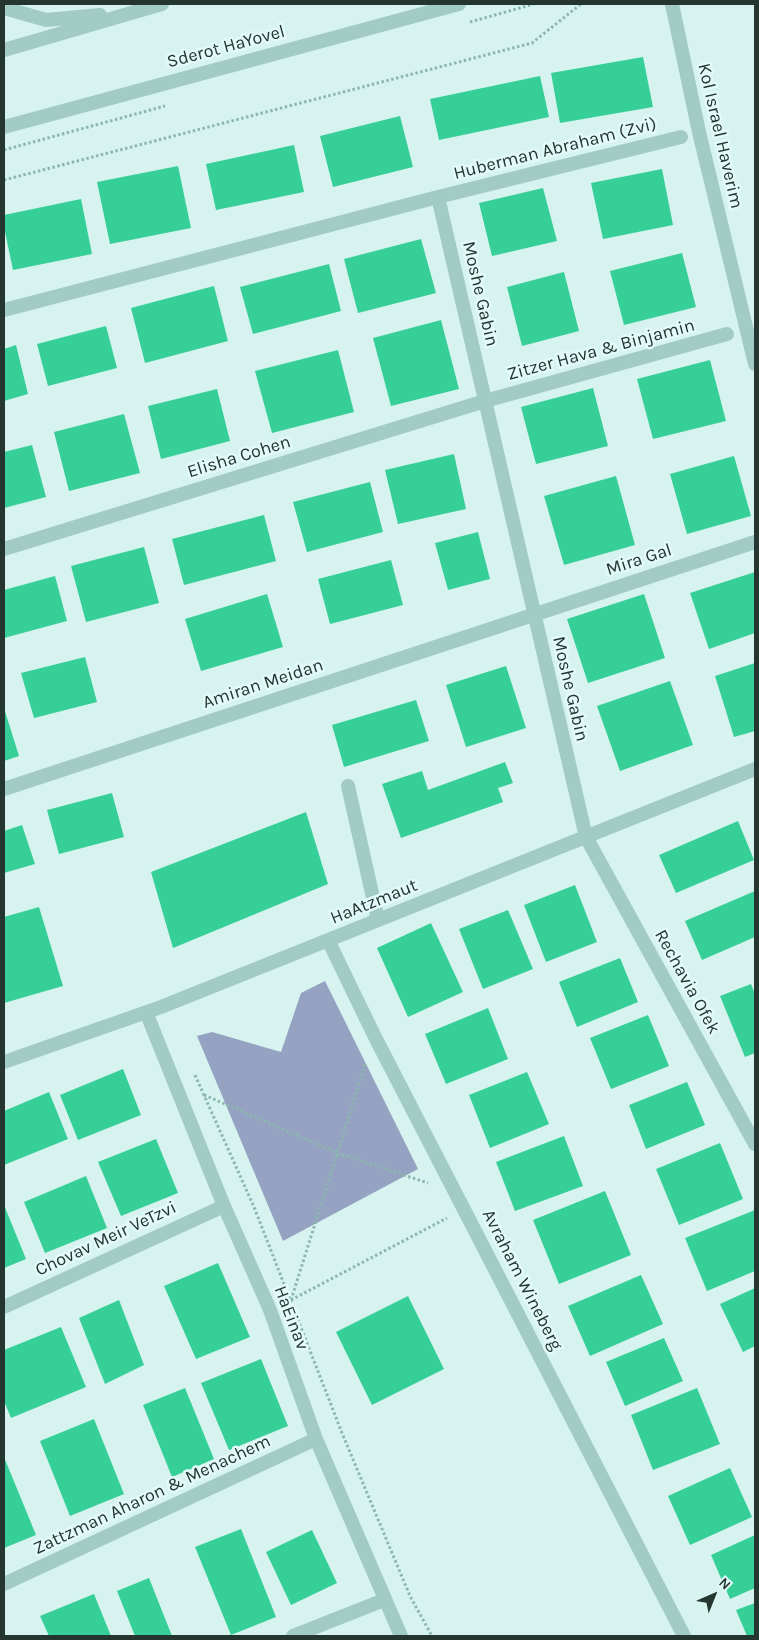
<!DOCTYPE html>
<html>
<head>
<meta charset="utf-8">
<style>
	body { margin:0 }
	#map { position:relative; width:759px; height:1640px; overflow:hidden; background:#d6f3f0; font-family:Karla,sans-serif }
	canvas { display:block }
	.frame { position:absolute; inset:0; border:5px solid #253530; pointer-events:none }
	.north { position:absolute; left:689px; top:1570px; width:50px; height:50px; -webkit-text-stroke:4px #e2faf9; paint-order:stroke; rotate:44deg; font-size:14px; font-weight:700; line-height:20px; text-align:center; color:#253530 }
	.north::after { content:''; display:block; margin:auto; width:18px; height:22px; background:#253530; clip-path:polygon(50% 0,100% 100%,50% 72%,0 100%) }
</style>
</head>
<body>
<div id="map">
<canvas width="759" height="1640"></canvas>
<div class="frame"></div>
<div class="north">N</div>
</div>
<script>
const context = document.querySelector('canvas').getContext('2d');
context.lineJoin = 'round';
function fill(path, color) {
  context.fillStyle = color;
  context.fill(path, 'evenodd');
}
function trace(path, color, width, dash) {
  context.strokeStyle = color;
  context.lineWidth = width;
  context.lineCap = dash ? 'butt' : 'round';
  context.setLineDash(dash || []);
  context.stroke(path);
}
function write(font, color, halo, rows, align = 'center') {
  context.font = font + ' Karla,sans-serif';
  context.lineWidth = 5;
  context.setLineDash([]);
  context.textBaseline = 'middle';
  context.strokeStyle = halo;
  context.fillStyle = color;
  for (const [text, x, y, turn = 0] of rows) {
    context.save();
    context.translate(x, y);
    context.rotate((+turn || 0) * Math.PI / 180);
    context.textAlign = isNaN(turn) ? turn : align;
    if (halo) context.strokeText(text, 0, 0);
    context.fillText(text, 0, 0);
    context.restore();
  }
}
fill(new Path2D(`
	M325,981L418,1169L283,1241L197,1036L212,1032L281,1052L301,993Z`), '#95a2c2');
fill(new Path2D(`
	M643,57L653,107L560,123L551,73Z
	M540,76L549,117L439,140L430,99Z
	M400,116L413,167L333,187L320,136Z
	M294,145L304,192L216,210L206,164Z
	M178,166L191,228L110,244L97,182Z
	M662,169L673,225L603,239L591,183Z
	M543,188L557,241L492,256L479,203Z
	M81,199L92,254L13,270L4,227V215Z
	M421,239L436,293L358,313L344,259Z
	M682,253L696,307L624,325L610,271Z
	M329,264L341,311L253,334L240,287Z
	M564,272L579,331L522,346L507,287Z
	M214,286L228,341L145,363L131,308Z
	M441,320L459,389L391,406L373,338Z
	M106,326L117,368L48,386L37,344Z
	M16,345L28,394L4,401V349Z
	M338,350L354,412L272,433L255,371Z
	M710,360L726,421L653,439L637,379Z
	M593,388L608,446L536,464L521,407Z
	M217,389L230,441L161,459L148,406Z
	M124,414L140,473L69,491L54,432Z
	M32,445L46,497L4,508V452Z
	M454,454L466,509L398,524L385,470Z
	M734,456L751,516L687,534L670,474Z
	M616,476L635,545L564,565L544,496Z
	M370,482L383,532L307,552L293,502Z
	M264,515L276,561L184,585L172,539Z
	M478,532L490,579L448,590L435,543Z
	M144,547L159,603L86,622L71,566Z
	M391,560L403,605L330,624L318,579Z
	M755,572V633L709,649L690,593Z
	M55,576L67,621L4,638V590Z
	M267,594L283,647L201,671L185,619Z
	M644,594L665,658L588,683L567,619Z
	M85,657L97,702L34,718L21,673Z
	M755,663V731L734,737L715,676Z
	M506,666L526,728L466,747L446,685Z
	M670,681L693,745L620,771L597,706Z
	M416,700L429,741L344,767L332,725Z
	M4,708L19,756L4,761Z
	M505,762L513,783L498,788L503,802L401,838L382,784L422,771L428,790Z
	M112,793L124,837L59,854L47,810Z
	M306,812L328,884L173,948L151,872Z
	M738,821L754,860L676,893L659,855Z
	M22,825L35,864L4,873V831Z
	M575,885L597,942L546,962L524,905Z
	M755,891V937L702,960L685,921Z
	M39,907L63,986L4,1003V917Z
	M508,910L533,969L483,989L459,929Z
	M431,923L463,992L408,1017L377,948Z
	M620,958L638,1002L577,1027L559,982Z
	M751,984L755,994V1053L745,1057L720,996Z
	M488,1008L508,1059L446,1084L425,1034Z
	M648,1015L669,1066L611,1089L590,1038Z
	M123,1069L141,1115L78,1140L60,1095Z
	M527,1072L549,1124L490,1148L469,1095Z
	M687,1082L705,1125L646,1149L629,1105Z
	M49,1092L68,1139L4,1165V1111Z
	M564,1136L583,1186L515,1211L496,1162Z
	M156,1139L178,1193L121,1216L98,1162Z
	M720,1143L743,1199L679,1225L656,1169Z
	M86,1176L107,1228L45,1253L24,1202Z
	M605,1191L631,1255L559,1284L533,1220Z
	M4,1205L26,1259L4,1268Z
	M755,1210V1271L707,1291L685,1238Z
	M218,1263L250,1337L196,1359L164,1286Z
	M641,1275L663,1324L590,1356L568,1306Z
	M755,1288V1346L743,1352L720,1304Z
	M408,1296L444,1369L372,1405L336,1332Z
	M119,1300L144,1365L105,1384L79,1318Z
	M61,1327L86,1387L11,1418L4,1401V1350Z
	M664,1338L683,1381L625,1406L606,1362Z
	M261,1359L288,1426L229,1450L201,1383Z
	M185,1388L214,1459L172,1477L143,1405Z
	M697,1388L720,1444L653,1470L631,1415Z
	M94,1419L124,1494L70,1516L40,1441Z
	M4,1457L36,1535L4,1548Z
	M730,1468L752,1517L690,1545L668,1496Z
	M241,1529L276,1617L231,1635L195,1547Z
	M312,1530L337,1583L291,1605L266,1552Z
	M755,1535V1588L730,1599L711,1555Z
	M149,1578L172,1636H135L117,1591Z
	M94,1594L111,1636H49L40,1616Z
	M755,1603V1636H747L736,1610Z`), '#37cf98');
trace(new Path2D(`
	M470,22L534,4
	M4,150L165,106
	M4,180L532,43L581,4
	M195,1075L254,1207L342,1433L410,1596L432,1636
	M204,1095L337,1153L428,1183
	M291,1300L366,1062
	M291,1300L447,1218`), '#8cb7af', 3, [2.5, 2.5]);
trace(new Path2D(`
	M348,786L378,920`), '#a2cbc5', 14);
trace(new Path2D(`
	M672,4L699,132L755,364
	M438,197L681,137
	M4,310L438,197L586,837L755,1144
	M4,549L485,401L727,334
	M4,789L755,542
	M328,940L375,1037L684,1636
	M146,1012L224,1206L270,1310L316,1439L401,1636
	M4,1062L161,1007L755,769
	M4,1307L224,1206
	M4,1584L316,1439
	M293,1636L384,1600`), '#a2cbc5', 14);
trace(new Path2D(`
	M4,8L46,20L100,15
	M4,50L162,4
	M4,127L459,4`), '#a2cbc5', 14);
write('18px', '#253530', '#e2faf9', [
	["Sderot HaYovel",226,47,-15],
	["Kol Israel Haverim",720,136,77],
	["Huberman Abraham (Zvi)",555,149,-14],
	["Moshe Gabin",480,294,77],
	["Zitzer Hava & Binjamin",601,350,-15],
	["Elisha Cohen",239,457,-17],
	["Mira Gal",639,560,-18],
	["Amiran Meidan",263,684,-18],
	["Moshe Gabin",570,689,77],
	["HaAtzmaut",374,902,-22],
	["Rechavia Ofek",687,982,61],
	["Chovav Meir VeTzvi",106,1239,-25],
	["Avraham Wineberg",522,1280,63],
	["HaEinav",291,1318,69],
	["Zattzman Aharon & Menachem",152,1495,-25]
]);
</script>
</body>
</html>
